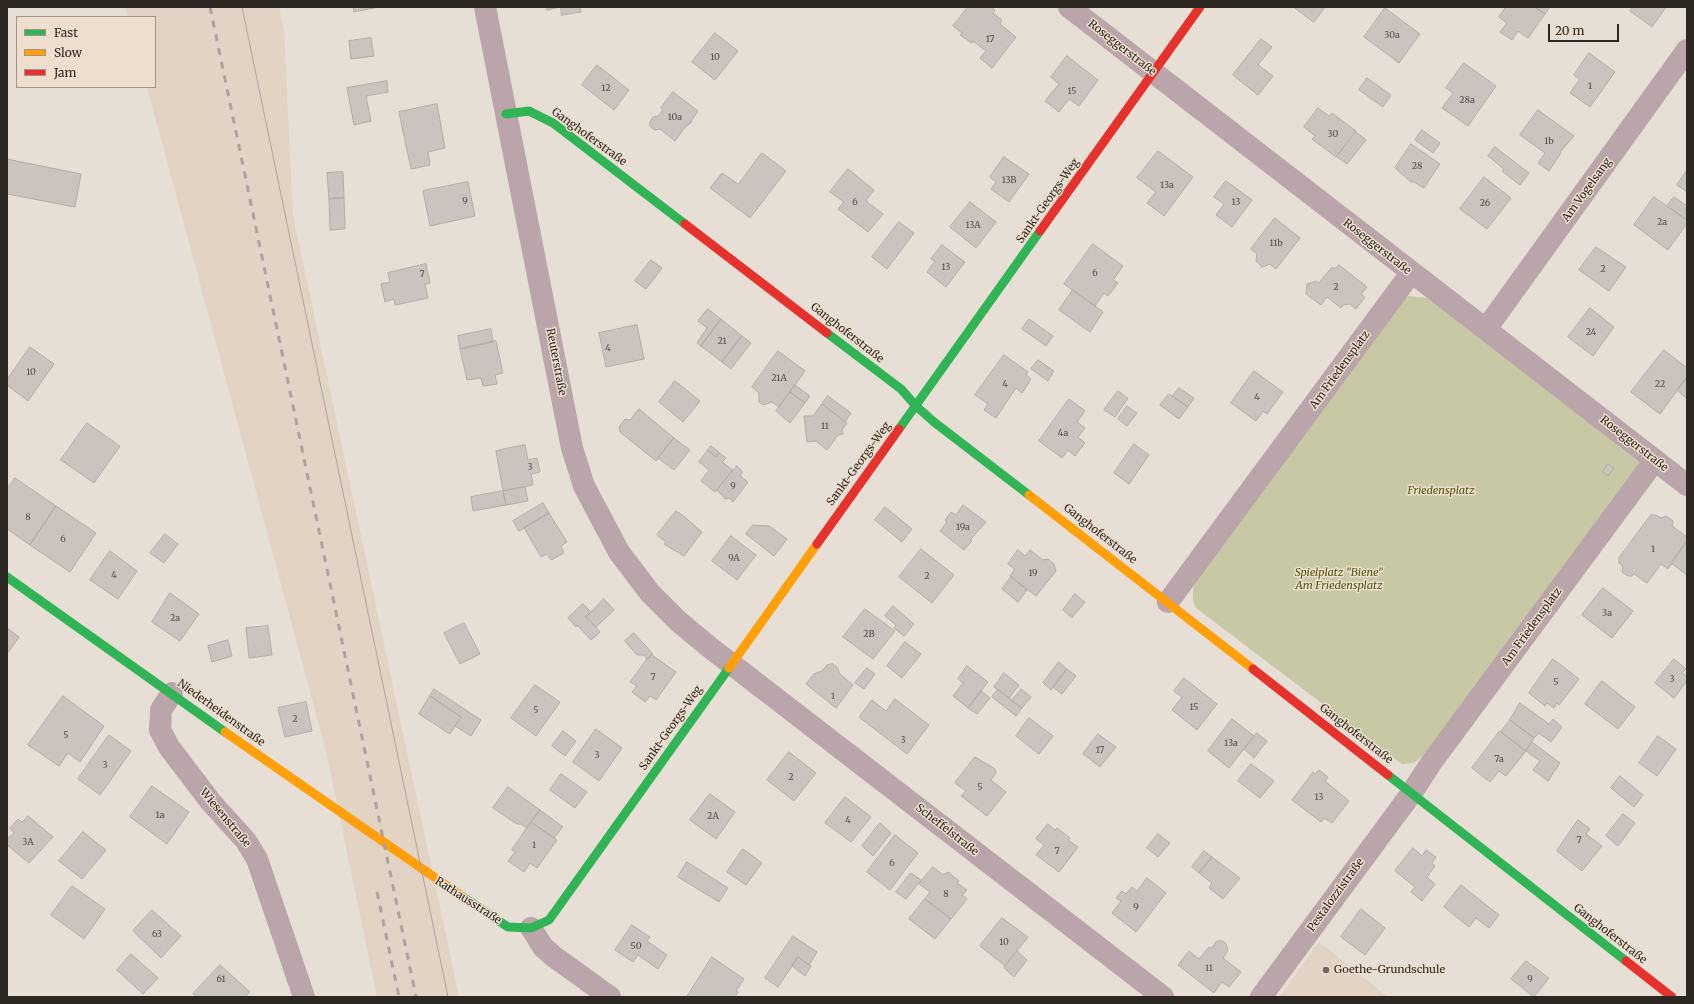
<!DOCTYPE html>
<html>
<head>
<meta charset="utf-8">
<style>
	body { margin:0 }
	#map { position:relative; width:1694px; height:1004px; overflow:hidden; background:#e7ded5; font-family:Merriweather,serif }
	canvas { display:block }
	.frame { position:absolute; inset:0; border:8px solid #2d2822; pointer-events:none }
	.legend { position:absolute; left:16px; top:16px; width:140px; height:72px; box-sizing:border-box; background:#eedece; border:1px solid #a19589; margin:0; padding:5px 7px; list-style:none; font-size:12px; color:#2d2822 }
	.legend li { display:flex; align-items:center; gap:8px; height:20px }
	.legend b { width:20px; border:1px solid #a19589 }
	.scale { position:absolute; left:1548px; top:24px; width:71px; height:18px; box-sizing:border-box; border:2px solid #2d2822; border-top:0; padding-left:5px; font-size:12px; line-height:14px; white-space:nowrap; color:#2d2822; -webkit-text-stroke:3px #eedece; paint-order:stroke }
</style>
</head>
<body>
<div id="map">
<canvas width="1694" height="1004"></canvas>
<div class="frame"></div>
<ul class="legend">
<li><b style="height:5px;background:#30b455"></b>Fast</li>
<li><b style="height:5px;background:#ff9f0a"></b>Slow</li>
<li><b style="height:5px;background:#e5322d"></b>Jam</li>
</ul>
<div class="scale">20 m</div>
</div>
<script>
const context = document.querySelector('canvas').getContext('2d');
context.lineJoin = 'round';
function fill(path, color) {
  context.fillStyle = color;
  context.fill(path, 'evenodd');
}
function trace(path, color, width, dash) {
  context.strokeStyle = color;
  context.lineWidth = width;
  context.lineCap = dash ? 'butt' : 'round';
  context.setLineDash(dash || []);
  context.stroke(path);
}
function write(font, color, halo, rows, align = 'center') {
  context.font = font + ' Merriweather,serif';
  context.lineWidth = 3;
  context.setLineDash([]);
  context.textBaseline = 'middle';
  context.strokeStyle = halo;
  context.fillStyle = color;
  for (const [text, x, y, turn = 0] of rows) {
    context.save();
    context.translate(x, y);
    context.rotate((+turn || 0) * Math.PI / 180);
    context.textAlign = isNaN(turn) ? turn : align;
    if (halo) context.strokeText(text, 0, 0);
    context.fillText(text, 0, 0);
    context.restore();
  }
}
fill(new Path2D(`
	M125,7H279L284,32L293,216L459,997H377L326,751L147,87H155V17H128Z
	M1319,942L1388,997H1279Z`), '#e2d3c4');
fill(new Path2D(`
	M1409,296L1436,299L1641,464L1430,749L1414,763L1402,764L1196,608C1190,596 1193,588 1198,576L1402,300Z`), '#c9c8a5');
const building = new Path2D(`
	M354,7H379L354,12Z
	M541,7H560L547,10L546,8Z
	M561,7H580L581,12L562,15Z
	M968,7H990L995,10L993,13L1002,20L1000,24L1016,37L992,68L980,58L986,51L973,41L972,43L960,35L962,33L953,26Z
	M1294,7H1325L1314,22Z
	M1506,7H1535L1545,14L1528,38L1518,31L1512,40L1500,32L1507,23L1499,17Z
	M1535,7H1550L1545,14Z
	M1633,7H1666L1652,27L1630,11Z
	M1385,8L1420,34L1399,63L1364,37Z
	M715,33L738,51L715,80L692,62Z
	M371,38L374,56L351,59L349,41Z
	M1261,39L1272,47L1258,65L1273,76L1258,95L1233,75Z
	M1589,53L1615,72L1590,107L1570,93L1580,79L1574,75Z
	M1067,56L1098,80L1079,106L1069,99L1059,112L1045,101L1059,84L1051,77Z
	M1464,63L1496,86L1468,126L1442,108L1453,93L1446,88Z
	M597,65L629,90L614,110L582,85Z
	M1367,78L1391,95L1383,107L1359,90Z
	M387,81L388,92L366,96L371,121L354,125L347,88Z
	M673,92L698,111L691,121V123L685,127L675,141L660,129L654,130L650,126V122L653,117L658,116L663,110L661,108Z
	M437,104L445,148L428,152L430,165L411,169L399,112Z
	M1318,108L1329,116L1332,113L1356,131L1336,157L1312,139L1315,136L1304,127Z
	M1538,110L1574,136L1560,152L1561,153L1549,171L1538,163L1545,153L1520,135Z
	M1422,130L1440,143L1433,153L1415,140Z
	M1356,132L1366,140L1347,164L1337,157Z
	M1411,144L1440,164L1424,188L1414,182H1411L1395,168Z
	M1495,147L1529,173L1520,185L1502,171L1504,169L1488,156Z
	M1158,151L1193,177L1164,216L1147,203L1156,192L1137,178Z
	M762,153L786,171L750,218L710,188L722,173L738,184Z
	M1004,157L1029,174L1009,202L991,189L996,182L990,177Z
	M7,159L81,174L75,207L7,194Z
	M848,169L874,190L866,201L883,214L868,232L838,209L844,202L830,192Z
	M1687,170V192L1677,185Z
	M343,172L344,198L329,199L327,173Z
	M1484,177L1511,198L1487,229L1460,209Z
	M1226,181L1252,200L1232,227L1216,215L1224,204L1214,197Z
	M468,182L475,216L430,226L423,191Z
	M1654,197L1687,220V223L1668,250L1634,225Z
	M1674,197L1687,206V220L1667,206Z
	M344,198L345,229L330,230L329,199Z
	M970,202L996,222L976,248L950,227Z
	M1275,218L1300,238L1276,269L1270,264L1262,267L1256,261L1257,254L1251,249Z
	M899,222L914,233L887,269L872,257Z
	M1093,244L1123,266L1113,280L1118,283L1108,296L1104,293L1095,306L1064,284Z
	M942,245L965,262L946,287L927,272L935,261L931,259Z
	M1596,247L1626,267L1609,291L1579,270Z
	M651,260L662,268L646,289L635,281Z
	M426,264L430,283L425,284L428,298L395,305L394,299L385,302L381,284L390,282L388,273Z
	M1339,265L1367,287L1361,294L1365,297L1356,309L1350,304L1343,305L1341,308L1327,297L1321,305L1306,294L1307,284L1316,281L1319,283L1331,268H1336Z
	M1073,290L1103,312L1090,332L1059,310Z
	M1590,308L1614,327L1593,356L1568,337Z
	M708,309L721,319L701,346L697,343L707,328L698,321Z
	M721,319L742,336L722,362L701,346Z
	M1029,319L1053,336L1046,346L1022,329Z
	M637,325L644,359L606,367L599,333Z
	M491,329L493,342L460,349L458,336Z
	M742,336L751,343L731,369L722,362Z
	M496,341L503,373L495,375L497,384L483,386L481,378L467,380L460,349Z
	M30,347L54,364L28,401L7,385V380Z
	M1664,350L1687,368V377L1660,414L1631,392Z
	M778,351L805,371L779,407L772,402L763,405L759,402V393L752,387Z
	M1004,355L1028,372L1026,375L1031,379L1022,393L1016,388L996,418L984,410L988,404L975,395Z
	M1038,360L1054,371L1048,381L1031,369Z
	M1254,371L1283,392L1267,414L1263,411L1256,421L1231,403Z
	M1687,377V399L1677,390Z
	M675,381L700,401L683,422L659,402Z
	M795,385L810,396L805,403L790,392Z
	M1179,388L1194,398L1188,407L1173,396Z
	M1118,391L1128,398L1115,417L1104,410Z
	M790,392L805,403L790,423L776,411Z
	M1169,394L1188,407L1179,419L1160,405Z
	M828,396L851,413L845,422L822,404Z
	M1069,399L1085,411L1077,422L1085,428L1078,437L1085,443L1075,456L1068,450L1062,458L1039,441Z
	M822,404L847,423L842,430L843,434L838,435L827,450L816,441L807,442L804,416H813Z
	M1127,406L1137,413L1127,426L1118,419Z
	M639,409L674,438L656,461L620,432L619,427L625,419L630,420Z
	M87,423L120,446L94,483L61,460Z
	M674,438L690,450L674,470L658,458Z
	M1134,444L1149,455L1129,484L1114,473Z
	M525,445L528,460L537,458L540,472L531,474L533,485L503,491L496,451Z
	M711,446L719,452L716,457L708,450Z
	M708,450L716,457L719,453L726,458L722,462L733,470L715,492L701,481L709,470L699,462Z
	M1608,464L1614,468L1608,476L1603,472Z
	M737,466L743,472L740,476L748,482L733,502L729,498L725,499L717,490Z
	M15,478L56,506L30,545L7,529V489Z
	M525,487L528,501L506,505L503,491Z
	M503,491L506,505L473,511L471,497Z
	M543,503L549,513L519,531L513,521Z
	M963,505L986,522L970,540L972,541L964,550L940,531L947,522L945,520L951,512L956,515Z
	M56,506L96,533L70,572L30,545Z
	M885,507L912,529L902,542L875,520Z
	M676,511L681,514L702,532L684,556L664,544L666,542L657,535Z
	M549,513L567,542L561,546L564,553L551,560L547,554L541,557L524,528Z
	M1651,515H1656L1661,518L1666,516L1673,521L1672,526L1687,537V541L1668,569L1661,564L1647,583L1634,574L1632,576H1628L1622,572L1623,566L1619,563V558Z
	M753,525L769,526L787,539L774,556L746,534Z
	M165,534L178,544L164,563L150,553Z
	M731,536L756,555L737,580L712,561Z
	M1687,541V575L1671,563Z
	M921,549L954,575L932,603L899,577Z
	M1018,550L1025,556L1030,550L1043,560L1048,559L1054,564L1056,571L1036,596L1010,576L1015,569L1008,564Z
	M110,551L137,571L118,599L90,580Z
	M1011,577L1027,590L1018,602L1002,589Z
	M1603,588L1633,611L1612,638L1582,615Z
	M170,593L199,614L180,641L152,622Z
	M1075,594L1085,602L1072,618L1063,610Z
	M604,599L614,610L596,627L586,617Z
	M583,604L591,612L586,617L600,632L591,640L577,625L576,627L568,618Z
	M893,606L914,624L904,636L894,628L896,625L885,616Z
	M865,609L895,631L873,659L843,637Z
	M464,623L480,654L460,664L444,633Z
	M268,626L272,655L249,658L246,628Z
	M7,628L19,637L7,654Z
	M634,633L653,654L647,659L644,655H637L625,641Z
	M228,640L232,656L212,662L208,646Z
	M905,642L921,654L902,678L887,666Z
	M652,655L676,672L656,700L650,696L645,702L632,692L637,686L630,682L647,659Z
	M1553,659L1579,679L1559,705L1557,703L1554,708L1547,703L1545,706L1529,693Z
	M1674,659L1686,669L1682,673L1687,677V681L1674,698L1655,683Z
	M1059,662L1067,669L1051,690L1043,683Z
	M833,664L838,668L839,673L853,685L836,708L806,684L814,674L822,671L827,665Z
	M967,666L988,682L968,708L953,696L963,683L958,679Z
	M867,668L875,674L864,689L855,683Z
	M1067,669L1076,676L1062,694L1053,687Z
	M1004,673L1019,685L1009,698L994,687Z
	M1184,678L1217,704L1197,730L1172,710L1182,697L1174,691Z
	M1602,681L1635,707L1618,729L1585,704Z
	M535,685L560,702L536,736L511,718Z
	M434,689L481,720L471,736L455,726L461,717L430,696Z
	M998,689L1022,708L1016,716L992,697Z
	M1021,689L1031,697L1022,708L1012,701Z
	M981,691L990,698L977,714L968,708Z
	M63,696L104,726L80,762L68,753L59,766L28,745Z
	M430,696L461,717L450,734L419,714Z
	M895,699L929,725L907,754L859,717L872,700L886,711Z
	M306,702L312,731L285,737L278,708Z
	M1520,703L1549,724L1553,719L1562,727L1551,742L1539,733L1534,738L1510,720Z
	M1029,718L1053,736L1039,754L1016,736Z
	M1232,719L1254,736L1229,768L1208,751Z
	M1510,720L1534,738L1526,751L1501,732Z
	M596,729L622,748L599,781L573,762Z
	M563,731L576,741L565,756L552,746Z
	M1500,731L1526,751L1506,776L1499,771L1490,782L1472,768Z
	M1257,733L1267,741L1254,758L1244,749Z
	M1098,734L1116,747L1100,767L1083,754Z
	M109,735L131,751L100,795L78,779Z
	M1658,736L1676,749L1657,776L1639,763Z
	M1532,742L1560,763L1548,781L1533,770L1540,761L1526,751Z
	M789,752L816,773L794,801L767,780Z
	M975,757L995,769L996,773L991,780L1006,792L987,816L961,796L966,791L955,783Z
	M1251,764L1274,781L1260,798L1238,781Z
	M1319,770L1328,777L1325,781L1349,801L1332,823L1324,818L1321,822L1292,800L1313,772L1315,774Z
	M561,774L587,792L575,808L550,790Z
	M1620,776L1643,795L1634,807L1611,788Z
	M152,786L189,812L167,844L130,817Z
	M508,787L540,810L527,828L521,824H517L493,808Z
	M710,794L735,812L716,839L690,820Z
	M845,797L871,817L851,842L825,823Z
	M540,810L563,827L554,838L531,822Z
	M1623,814L1635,823L1618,846L1606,836Z
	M28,816L53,837L29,863L7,845V839L14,833L10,828L18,819L22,822Z
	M1578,820L1590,829L1586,834L1602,846L1582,871L1557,851Z
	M531,822L557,840L537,868L530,863L524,872L508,861L515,852L512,850Z
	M880,823L891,833L873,856L862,846Z
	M1048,824L1055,830L1057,828L1070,838L1068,840L1078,847L1059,872L1036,855L1044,845L1036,839Z
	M83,832L106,850L82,879L59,861Z
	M1158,834L1170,843L1158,857L1147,848Z
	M895,835L918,853L890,890L867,872Z
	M1413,848L1422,856L1426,850L1436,857L1432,863L1435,866L1427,877L1435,884L1422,901L1411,892L1415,887L1395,871Z
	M743,849L762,863L746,885L727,872Z
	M1204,851L1212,857L1199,873L1192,867Z
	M1212,857L1240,878L1223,899L1209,888L1212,883L1199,873Z
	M687,862L728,888L719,902L678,877Z
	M933,867L943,875L948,872L959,881L957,883L967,890L962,895L967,899L951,919L925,899L930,892L919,884Z
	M911,873L921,880L906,899L896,892Z
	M1147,878L1166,893L1136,932L1112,913L1121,901L1116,898L1122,891L1126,894L1132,887L1137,891Z
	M1461,885L1499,915L1489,928L1476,918L1469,927L1444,907Z
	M72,886L105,909L84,939L51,915Z
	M925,899L951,919L935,939L909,919Z
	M1361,909L1385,928L1365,955L1341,937Z
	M152,910L181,936L161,958L133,931Z
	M1002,918L1028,937L1005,966L980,946Z
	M632,925L650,937L647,941L667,955L658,969L638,955L633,962L615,950Z
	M793,936L817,952L809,965L798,957L778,987L765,978Z
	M1217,941H1223L1226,944L1228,950L1223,958L1241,972L1229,987L1222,982L1214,993L1178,965L1189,951L1199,959L1209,947L1211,948Z
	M1017,951L1027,960L1014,977L1004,968Z
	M131,954L158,978L143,994L117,970Z
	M712,957L744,979L736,991L738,992L735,997H687Z
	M798,957L811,966L805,976L792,966Z
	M1526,961L1549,978L1534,997L1511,979Z
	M220,965L250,992L245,997H196L193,994Z`);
fill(building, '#cbc3bd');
trace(building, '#b3aba5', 1);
trace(new Path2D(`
	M485,7L572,448L584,486L619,552L650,593L678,621L708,646L1163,997
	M1069,7L1687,485
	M1486,329L1687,50
	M1168,602L1411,273
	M172,693L161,710L160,730L169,747L210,801L246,841L257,859L304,997
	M531,928L543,947L553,956L610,997
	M1261,997L1411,794L1431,763L1655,460`), '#baa6aa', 22);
trace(new Path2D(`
	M506,114L529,111L553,123L685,224
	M827,333L901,389L916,406L934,422L1029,495
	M899,429L1040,231
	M7,577L225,732
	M1388,775L1626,961
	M463,897L508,927L531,928L549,920L729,668`), '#30b455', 9);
trace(new Path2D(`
	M1029,495L1253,669
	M729,668L817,544
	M225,732L463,897`), '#ff9f0a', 9);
trace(new Path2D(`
	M685,224L827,333
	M1040,231L1200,7
	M817,544L899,429
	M1253,669L1388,775
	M1626,961L1672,997`), '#e5322d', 9);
trace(new Path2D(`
	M242,7L448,997`), '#aea1a0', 1);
trace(new Path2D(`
	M210,7L416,997
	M377,892L399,997`), '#aea1a0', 3, [7, 7]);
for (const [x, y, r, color] of [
	[1326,970,4,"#6e6861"]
]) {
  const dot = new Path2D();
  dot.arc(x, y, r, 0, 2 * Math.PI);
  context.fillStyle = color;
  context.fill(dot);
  trace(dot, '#eedece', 1.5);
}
write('9px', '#544f49', null, [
	["30a",1392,35],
	["17",990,39],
	["10",715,57],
	["1",1590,86],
	["12",606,88],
	["15",1072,91],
	["28a",1467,100],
	["10a",675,117],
	["30",1333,134],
	["1b",1549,141],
	["28",1417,166],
	["13B",1009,180],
	["13a",1167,185],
	["9",465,201],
	["6",855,202],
	["13",1236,202],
	["26",1485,203],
	["2a",1662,222],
	["13A",973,225],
	["11b",1276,243],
	["13",946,267],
	["2",1603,269],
	["6",1095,273],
	["7",422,274],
	["2",1336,287],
	["24",1591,332],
	["21",722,341],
	["4",608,348],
	["10",31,372],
	["21A",779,378],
	["4",1005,384],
	["22",1660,384],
	["4",1257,397],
	["11",825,426],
	["4a",1063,433],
	["3",530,467],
	["9",733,486],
	["8",28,517],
	["19a",963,527],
	["6",63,539],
	["1",1653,549],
	["9A",734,558],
	["19",1033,573],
	["4",114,575],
	["2",927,576],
	["3a",1607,613],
	["2a",175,618],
	["2B",869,634],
	["7",653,677],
	["3",1672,679],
	["5",1556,682],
	["1",833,696],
	["15",1194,707],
	["5",536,710],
	["2",295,719],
	["5",66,735],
	["3",903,740],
	["13a",1231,743],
	["17",1100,750],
	["3",597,755],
	["7a",1499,759],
	["3",105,765],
	["2",791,777],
	["5",980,787],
	["13",1319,797],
	["1a",160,815],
	["2A",713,816],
	["4",848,820],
	["7",1579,840],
	["3A",28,842],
	["1",534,845],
	["7",1057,851],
	["6",892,863],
	["8",946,894],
	["9",1136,907],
	["63",157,934],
	["10",1004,942],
	["50",636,946],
	["11",1209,968],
	["61",221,979],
	["9",1530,979]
]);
write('11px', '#2d2822', '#eedece', [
	["Roseggerstraße",1122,48,38],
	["Ganghoferstraße",589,137,36],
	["Am Vogelsang",1587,190,-54],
	["Sankt-Georgs-Weg",1048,201,-55],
	["Roseggerstraße",1377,247,38],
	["Ganghoferstraße",847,333,38],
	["Reuterstraße",556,362,79],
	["Am Friedensplatz",1340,370,-54],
	["Roseggerstraße",1634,444,38],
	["Sankt-Georgs-Weg",859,464,-54],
	["Ganghoferstraße",1100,534,38],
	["Am Friedensplatz",1532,627,-54],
	["Niederheidenstraße",221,713,36],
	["Sankt-Georgs-Weg",671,728,-55],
	["Ganghoferstraße",1356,734,38],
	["Wiesenstraße",225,818,50],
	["Scheffelstraße",947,830,38],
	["Pestalozzistraße",1336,895,-54],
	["Rathausstraße",468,901,33],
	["Ganghoferstraße",1610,934,38]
]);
write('italic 11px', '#515510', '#eedece', [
	["Friedensplatz",1441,491],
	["Spielplatz \"Biene\"",1339,573],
	["Am Friedensplatz",1339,586]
]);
write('11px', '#2d2822', '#eedece', [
	["Goethe-Grundschule",1334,970]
], 'left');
</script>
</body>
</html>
